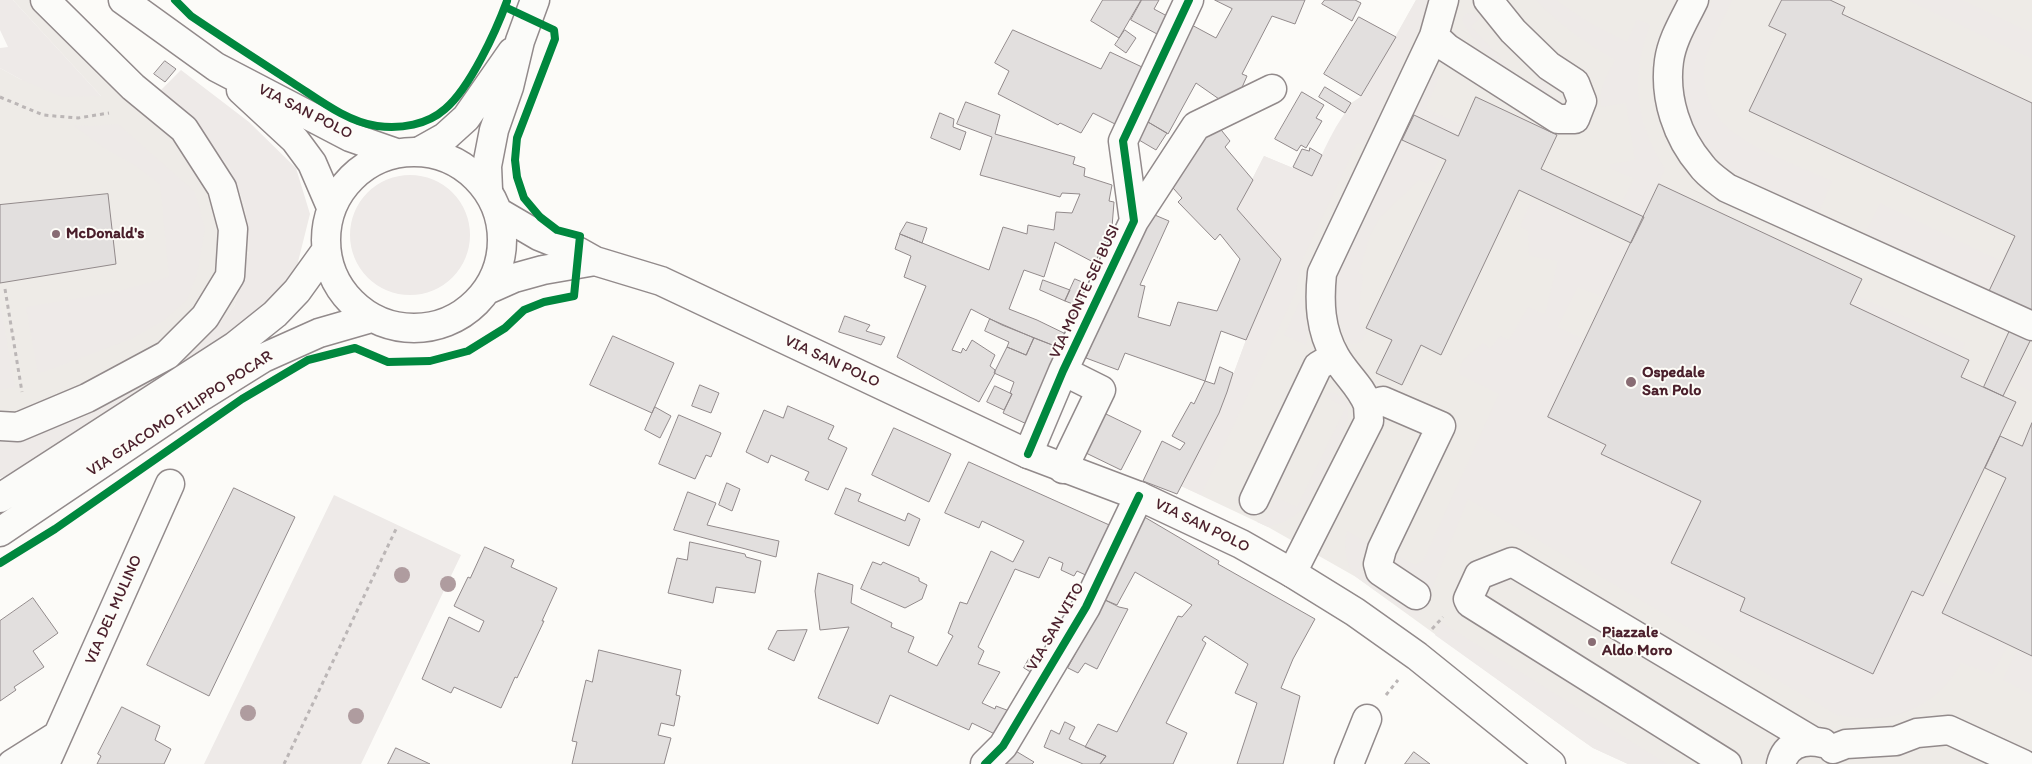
<!DOCTYPE html>
<html>
<head>
<meta charset="utf-8">
<style>
	body { margin:0 }
	canvas { display:block; background:#fcfbf8 }
</style>
</head>
<body>
<canvas width="2032" height="764"></canvas>
<script>
const context = document.querySelector('canvas').getContext('2d');
context.lineJoin = 'round';
function fill(path, color) {
  context.fillStyle = color;
  context.fill(path, 'evenodd');
}
function trace(path, color, width, dash) {
  context.strokeStyle = color;
  context.lineWidth = width;
  context.lineCap = dash ? 'butt' : 'round';
  context.setLineDash(dash || []);
  context.stroke(path);
}
function write(font, color, halo, rows, align = 'center') {
  context.font = font + ' Itim,sans-serif';
  context.lineWidth = 4;
  context.setLineDash([]);
  context.textBaseline = 'middle';
  context.strokeStyle = halo;
  context.fillStyle = color;
  for (const [text, x, y, turn = 0] of rows) {
    context.save();
    context.translate(x, y);
    context.rotate((+turn || 0) * Math.PI / 180);
    context.textAlign = isNaN(turn) ? turn : align;
    if (halo) context.strokeText(text, 0, 0);
    context.fillText(text, 0, 0);
    context.restore();
  }
}
fill(new Path2D(`
	M13,0H54L184,116L229,167L245,206L249,251L234,306L197,348L158,377L85,416L20,442L0,440V68L20,79L101,96Z
	M1416,0H2032V764H1628L1593,748L1577,737L1356,577L1268,527L1181,486L1219,413L1246,340L1281,259L1237,209L1264,156L1312,176L1345,113L1351,103L1362,96Z`), '#eeebe7');
fill(new Path2D(`
	M0,0H13L101,96L62,97L20,79L0,68V48L8,47L0,30Z
	M1416,0H1429L1421,23L1364,145L1357,143L1304,256L1301,264L1296,291L1201,495L1181,486L1219,413L1246,340L1281,259L1237,209L1264,156L1312,176C1324,151 1339,112 1362,96Z
	M1536,0H1557L1561,4L1592,24L1627,42L1637,19L1650,25C1630,77 1635,121 1665,169L1644,217L1620,206L1634,179L1610,168V164L1635,160L1626,103L1601,107C1597,91 1608,74 1615,60C1586,43 1559,25 1536,0Z
	M1712,0H1732C1723,20 1709,42 1705,63C1701,83 1709,109 1724,124C1745,147 1802,167 1832,181L1819,212C1794,201 1766,191 1742,177C1695,151 1673,97 1691,45C1696,30 1705,15 1712,0Z
	M1907,0H1962L2032,33V59Z
	M1467,13L1476,14L1480,18L1471,26L1510,69L1532,88L1539,78L1547,85L1548,92L1540,94C1514,76 1477,51 1463,22L1462,18Z
	M181,70L249,122L296,168L310,214L297,266L282,290L238,329L15,473L0,478V440L20,442L85,416L158,377L197,348L234,306L249,251L245,206L229,167L184,116L157,94Z
	M1434,72L1440,75L1426,108L1463,126L1458,136L1414,115Z
	M118,124L195,192L205,229L197,274L187,300L163,321L131,339L38,374L26,307L115,292L169,277L160,184L133,164L105,149L73,125L89,126Z
	M1402,140L1440,158L1428,183L1419,180L1380,217L1370,235L1359,273L1363,275L1359,308L1362,329L1367,332L1361,342L1354,344L1347,342C1335,315 1333,296 1340,268Z
	M350 235a60 60 0 1 1 120 0a60 60 0 1 1-120 0Z
	M1532,200L1629,246L1605,298L1578,287L1558,327L1585,340L1548,417L1606,445L1601,454L1701,501L1671,563L1745,598L1740,611L1872,674L1912,591L1923,596L1933,578L1954,587L1942,613L2008,645L1992,674L1961,663C1946,691 1920,711 1888,717C1871,720 1854,717 1837,715L1468,499L1430,594L1397,572L1394,564L1397,556L1415,565L1423,561L1499,394L1460,375C1457,360 1473,352 1483,343L1490,349L1500,336L1509,340L1528,307L1545,314L1558,261L1529,256L1528,231L1520,226Z
	M1880,203L2003,262L1989,291L1865,233Z
	M1303,295C1301,313 1311,328 1306,345L1284,335Z
	M1855,295L1965,343L1960,356L1850,304Z
	M0,303L15,387L0,390Z
	M2029,356L2032,357V392L2014,383Z
	M1331,392C1368,401 1335,450 1325,470C1318,484 1311,502 1299,512C1290,520 1279,524 1268,527L1257,522L1267,516L1275,497L1297,507L1346,407L1323,396Z
	M334,495L461,555L361,764H204Z
	M1347,531L1368,543L1360,567L1364,574L1421,611L1418,621L1356,577C1345,563 1343,548 1347,531Z
	M1441,622L1667,764H1628L1593,748L1435,635Z
	M2017,649L2032,656V695L2003,680Z`), '#eeeae8');
const building = new Path2D(`
	M1103,0H1141L1119,38L1091,21Z
	M1142,0H1159L1154,9L1167,16L1157,34L1131,20Z
	M1215,0H1305L1295,24L1272,16L1242,74L1247,76L1240,92L1219,99L1196,83L1168,134L1143,119L1188,23L1216,38L1232,9Z
	M1325,0H1355L1361,3L1352,21L1322,4Z
	M1782,0H1830L1845,7L1842,14L2032,103V312L1989,291L2015,236L1749,111L1786,34L1769,26Z
	M1359,17L1396,37L1361,96L1324,74Z
	M1013,30L1101,69L1110,52L1142,67L1121,127L1093,113L1081,133L1060,123L1058,125L998,94L1009,71L995,63Z
	M1125,30L1136,38L1126,53L1115,45Z
	M165,61L176,69L165,82L154,74Z
	M1325,87L1351,103L1345,113L1319,97Z
	M1302,92L1324,105L1316,118L1322,121L1306,148L1301,145L1297,151L1275,139Z
	M1476,97L1557,135L1541,169L1644,217L1631,243L1519,190L1441,355L1421,345L1402,385L1376,373L1392,340L1366,328L1446,160L1402,140L1414,115L1458,136Z
	M966,102L1000,115L995,134L1075,157L1073,164L1085,168L1084,176L1112,185L1109,201L1114,202L1112,227L1095,263L1055,242L1044,277L1024,270L1009,309L1037,320L1070,336L1065,350L1002,325L971,309L952,350L961,353L963,348L966,351L972,340L995,355L990,366L995,370V373L979,402L897,357L926,286L904,277L911,256L895,249L900,234L989,270L1003,227L1027,234L1028,225L1054,230L1056,212L1072,213L1080,194L1062,193L1060,197L980,175L992,137L957,124Z
	M940,113L954,119L953,127L966,132L960,150L931,138Z
	M1148,122L1167,133L1156,150L1139,140L1142,129Z
	M1218,126L1230,141L1225,147L1253,180L1237,209L1281,259L1246,340L1221,331L1205,381L1125,353L1118,370L1086,358L1118,279L1150,213L1169,221L1140,285L1145,286L1138,317L1170,326L1178,302L1217,311L1240,259L1220,234L1215,240L1178,202L1182,198L1165,179Z
	M1310,148L1322,155L1312,176L1293,167L1302,149L1309,151Z
	M1659,184L1862,279L1850,304L1969,360L1961,377L2016,402L1923,596L1912,591L1873,674L1740,611L1745,598L1671,563L1701,501L1601,454L1606,445L1548,417Z
	M108,194L116,264L0,283V205Z
	M907,222L927,228L922,243L900,234Z
	M1075,279L1092,286L1083,308L1065,301Z
	M1043,280L1070,290L1065,301L1040,290Z
	M2021,306L2032,337L2003,396L1984,387Z
	M845,316L870,325L866,331L885,337L881,345L839,332Z
	M990,319L1034,338L1026,355L1007,347L1009,342L985,331Z
	M613,336L674,363L652,413L590,385Z
	M1034,338L1065,350L1031,426L1003,413L1012,394L1010,393L1014,382L994,373L1007,347L1026,355Z
	M1220,367L1233,373L1227,392L1219,413L1177,494L1143,481L1162,441L1180,450L1185,443L1172,436L1191,402L1194,404L1205,381L1214,384Z
	M700,385L719,393L711,413L692,406Z
	M995,386L1012,394L1004,410L987,402Z
	M788,406L834,426L828,439L847,448L828,490L805,480L809,472L771,455L768,463L746,452L764,410L783,418Z
	M655,407L671,416L660,438L645,430Z
	M1106,414L1141,431L1121,470L1086,453Z
	M679,415L721,433L711,457L706,455L695,479L659,464Z
	M2032,423V656L1942,613L2006,478L1985,468L2000,436L2022,446Z
	M894,428L951,454L929,502L872,475Z
	M969,462L1116,528L1092,578L1077,571L1074,576L1061,570L1063,563L1049,557L1039,578L1015,569L978,647L984,651L978,664L1000,672L982,703L995,709L996,706L1012,712L999,736L972,723L969,730L890,695L878,724L818,698L849,627L820,630L815,591L818,573L853,585L851,603L892,623L891,627L914,637L908,652L937,666L953,636L948,633L960,602L967,604L991,551L1013,562L1024,541L982,521L979,528L945,513Z
	M727,483L740,489L732,511L719,505Z
	M234,488L295,517L209,696L147,665Z
	M846,488L861,494L858,501L905,521L908,513L920,519L909,546L835,514Z
	M688,492L716,503L707,525L779,541L776,557L674,530Z
	M1141,515L1219,561L1218,564L1315,619L1293,659L1281,688L1300,696L1283,764H1237L1257,703L1235,693L1248,664L1205,636L1202,640L1206,643L1166,723L1187,733L1173,764H1100L1106,756L1085,747L1098,724L1117,732L1178,616L1182,617L1192,605L1135,572L1117,605L1105,600Z
	M690,542L745,554L746,557L761,561L755,593L716,587L713,603L668,593L677,558L687,560Z
	M485,547L514,560L511,567L557,588L542,621H544L517,678L515,677L501,708L454,687L451,693L422,679L449,617L479,632L484,621L454,606L468,577L470,578Z
	M873,562L881,565L883,562L919,578V581L927,585L922,599L905,608L861,589Z
	M33,598L58,633L33,651L44,667L14,687L16,690L0,701V621Z
	M1105,600L1119,607L1128,609L1097,669L1085,663L1078,673L1068,668Z
	M807,630L794,661L768,649L777,631Z
	M599,650L681,670L676,695L680,696L674,726L661,723L658,735L671,738L664,764H572L577,742L572,741L586,680L592,682Z
	M1029,659L1042,666L1037,676L1024,668Z
	M122,707L160,726L155,740L171,749L164,764H97L101,756L98,754Z
	M1065,722L1075,727L1069,739L1106,756L1100,764H1083L1044,747L1051,730L1059,734Z
	M396,748L430,764H388Z
	M1014,750L1034,762L1032,764H1006Z
	M1414,752L1430,764H1405Z`);
fill(building, '#e2dfde');
trace(building, '#928a8b', 1);
const minor = new Path2D(`
	M1694,0C1685,19 1672,39 1669,61C1664,98 1677,137 1701,165C1707,174 1718,181 1727,188L2032,326
	M1434,36L1447,48L1558,119H1575L1582,101L1575,83L1549,66L1513,31L1488,0
	M420,151L445,137L466,118L512,52
	M488,190L487,166L494,130L509,87L520,41L535,0
	M1134,221L1196,126L1272,89
	M0,426L18,427L87,398L167,355L205,317L230,276L233,229L222,188L184,129L133,87L45,0
	M1028,454L1063,371L1134,221L1123,141L1189,0
	M1063,469L1101,390L1063,371
	M1254,500L1318,366L1335,356
	M1292,573L1369,421L1368,405
	M1416,595L1380,571L1378,564L1382,549L1441,426L1383,401L1368,405C1361,386 1345,374 1335,356C1320,330 1319,302 1322,273L1434,36L1444,0
	M1833,749L1846,744L1896,741L1917,733L1949,730L2023,764
	M12,764L58,735
	M45,764L170,484
	M985,764L1003,746L1086,607L1139,496
	M1349,764L1367,719
	M1727,764L1470,603L1468,599L1479,575L1512,562L1811,740
	M1781,764C1786,743 1805,739 1823,743`);
const major = new Path2D(`
	M123,0L216,67L350,137L396,153
	M241,90L295,140L312,163L331,207
	M326 240a88 88 0 1 1 176 0a88 88 0 1 1-176 0Z
	M498,212L539,236L579,252L595,261L661,281L1028,454L1139,496L1241,544L1292,573L1355,612L1417,656L1551,764
	M487,290L514,278L543,270L595,261
	M0,498L235,346L275,314L297,291L325,252
	M0,532L202,396L263,358L319,333L371,318`);
trace(minor, '#928a8b', 31);
trace(major, '#928a8b', 31);
trace(new Path2D(`
	M0,97L43,115L78,118L109,113
	M5,289L22,392
	M1432,629L1443,617
	M1386,695L1398,680
	M284,764L397,527`), '#bbb6b6', 3, [4, 4]);
trace(minor, '#fbfbf9', 28);
trace(major, '#fbfbf9', 28);
trace(new Path2D(`
	M175,0L191,16C225,39 259,61 293,83C318,99 347,122 377,126C401,129 427,125 445,109C470,88 496,31 507,1
	M1028,454L1063,371L1134,221L1123,141L1189,0
	M0,563L55,529L242,399L308,360L355,348L388,362L430,361L468,351L505,328L524,310L544,302L574,296L580,236L557,230L540,217L524,198L517,177L515,160L517,138L555,39L554,30L505,7
	M985,764L1003,746L1086,607L1139,496`), '#00873e', 8);
context.fillStyle = '#af9c9f';
for (const [x, y] of [
	[402,575],
	[448,584],
	[248,713],
	[356,716]
]) {
  context.beginPath();
  context.arc(x, y, 8, 0, 2 * Math.PI);
  context.fill();
}
for (const [x, y, r, color] of [
	[56,234,5,"#886c73"],
	[1631,382,6,"#886c73"],
	[1592,642,5,"#886c73"]
]) {
  const dot = new Path2D();
  dot.arc(x, y, r, 0, 2 * Math.PI);
  context.fillStyle = color;
  context.fill(dot);
  trace(dot, '#fdfcf7', 2);
}
write('16px', '#4a1f2b', '#fdfcf7', [
	["VIA SAN POLO",305,112,27],
	["VIA MONTE SEI BUSI",1085,292,-65],
	["VIA SAN POLO",832,362,25],
	["VIA GIACOMO FILIPPO POCAR",180,414,-33],
	["VIA SAN POLO",1202,526,26],
	["VIA DEL MULINO",114,610,-66],
	["VIA SAN VITO",1056,627,-60]
]);
write('bold 16px', '#4a1f2b', '#fdfcf7', [
	["McDonald's",66,234],
	["Ospedale",1642,373],
	["San Polo",1642,391],
	["Piazzale",1602,633],
	["Aldo Moro",1602,651]
], 'left');
</script>
</body>
</html>
